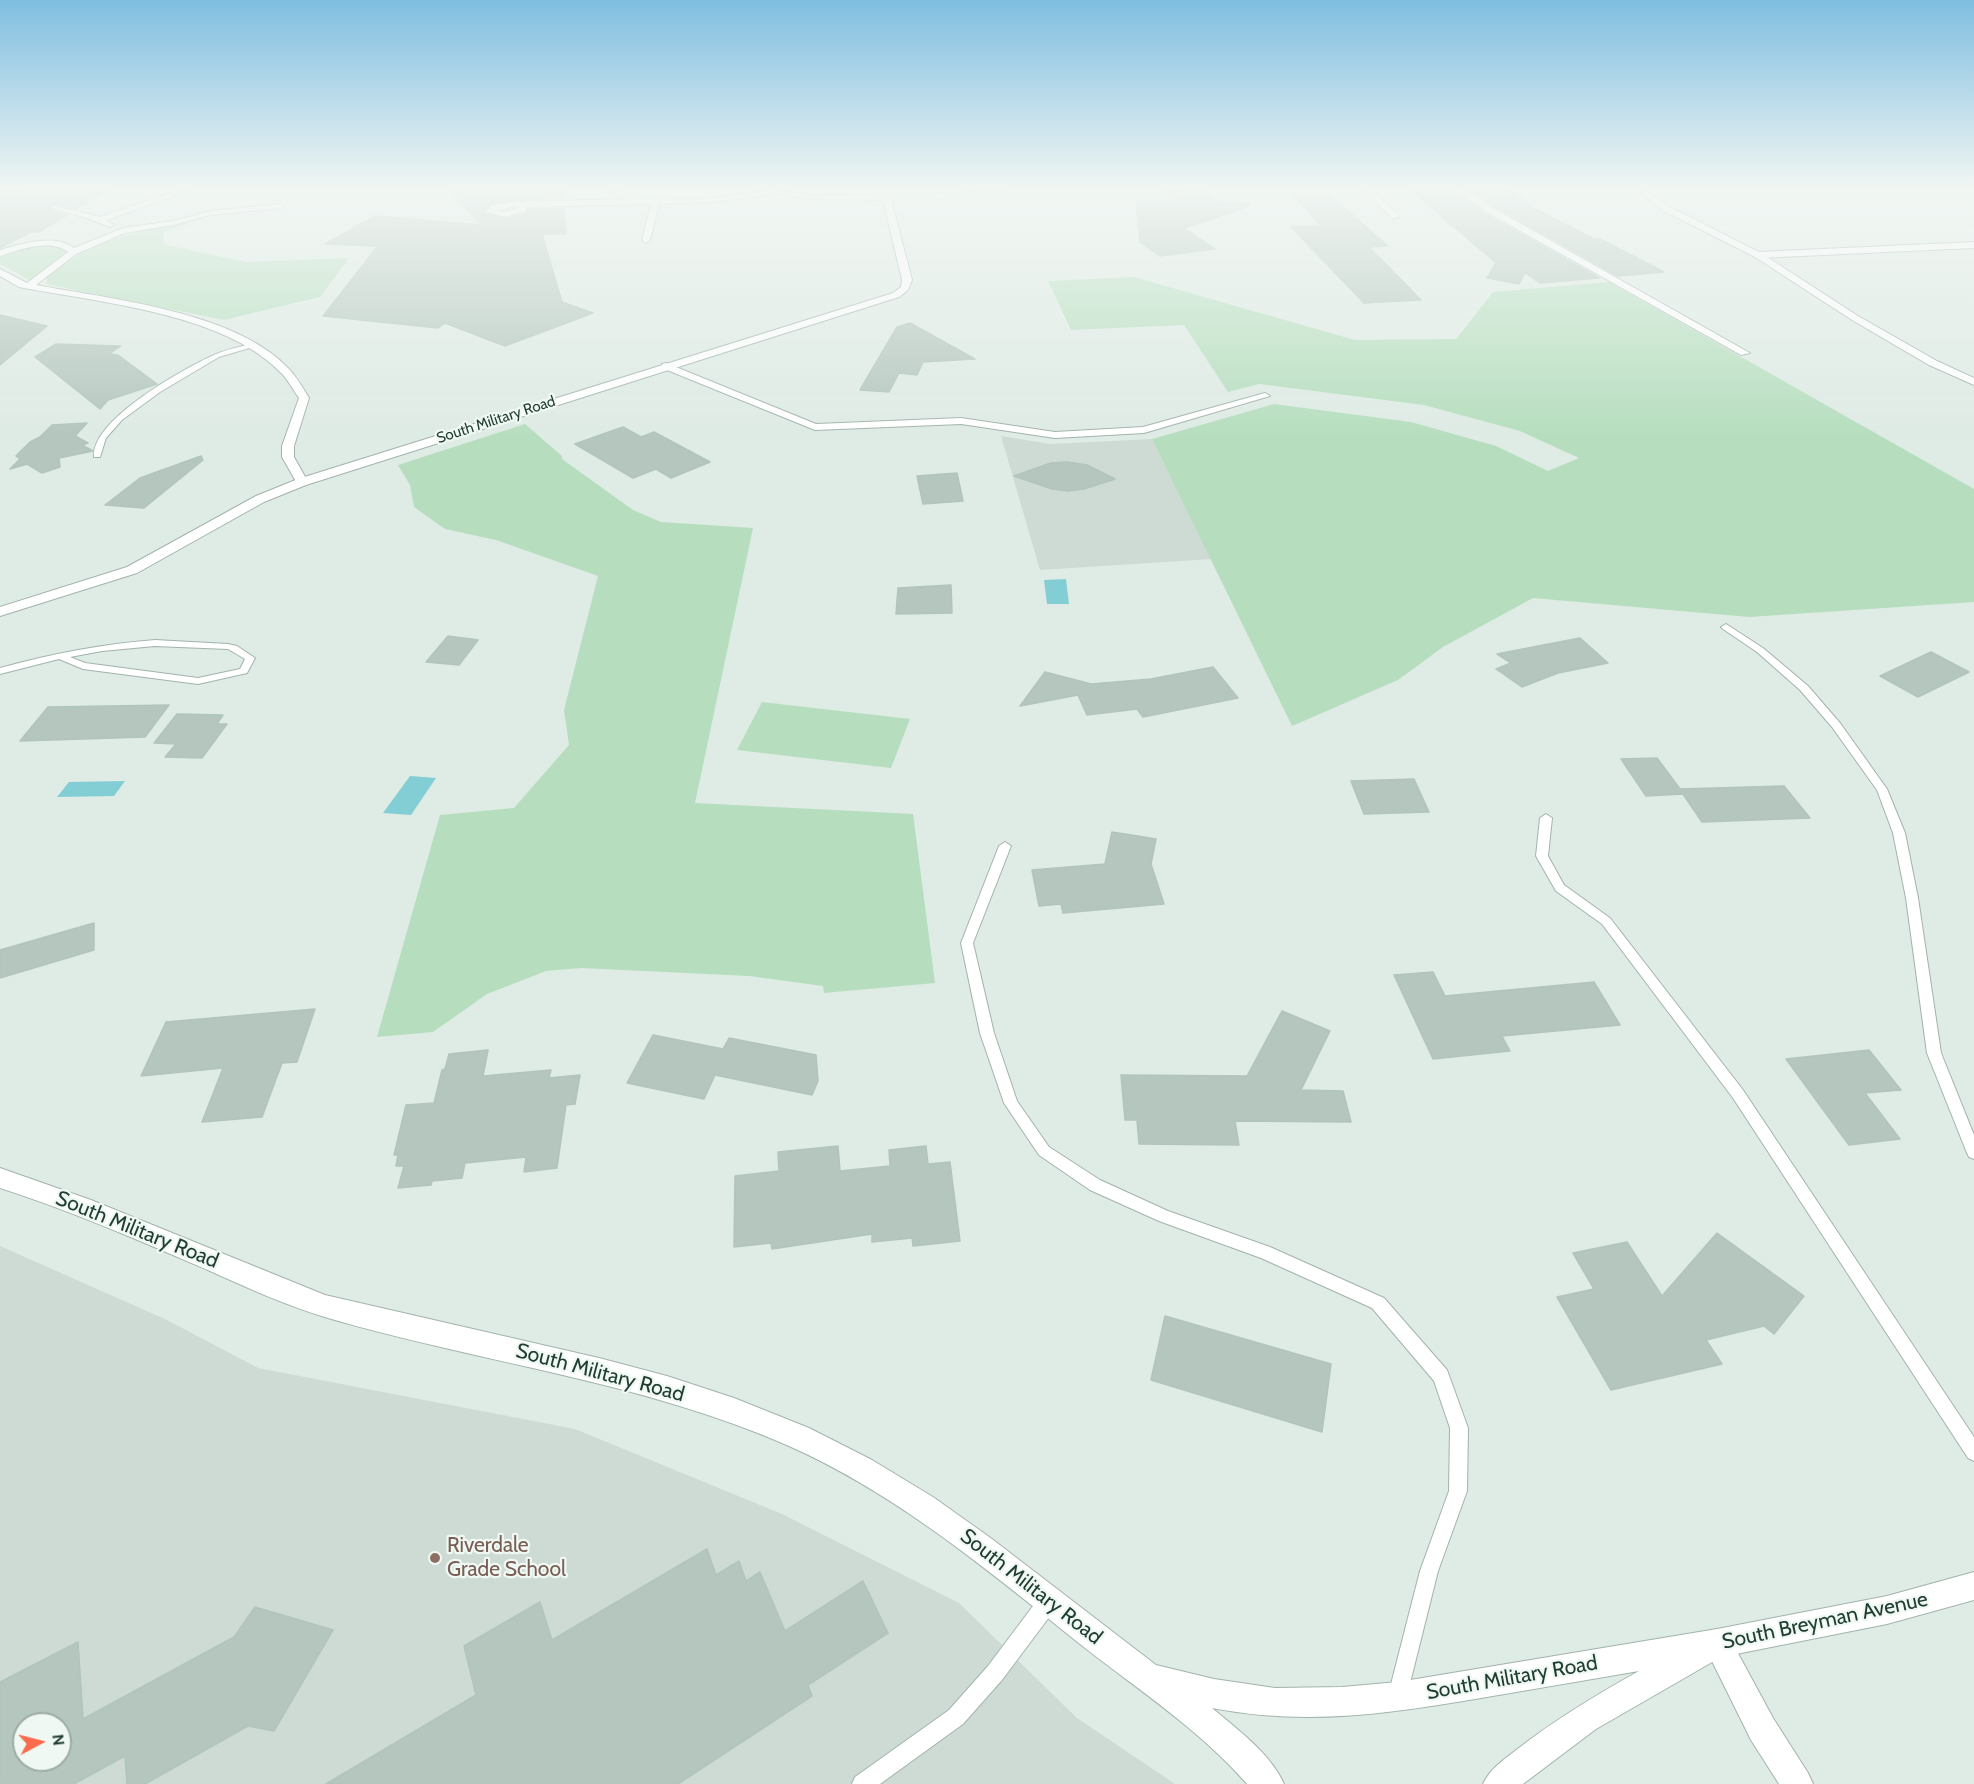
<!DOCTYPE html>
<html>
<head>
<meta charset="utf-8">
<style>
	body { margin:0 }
	#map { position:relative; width:1974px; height:1784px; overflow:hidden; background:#dfebe5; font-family:Cabin,sans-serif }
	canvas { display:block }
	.north { position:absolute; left:12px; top:1712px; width:60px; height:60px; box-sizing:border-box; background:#f0f8f3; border:2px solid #9cada6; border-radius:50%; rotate:83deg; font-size:16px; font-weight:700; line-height:24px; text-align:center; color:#1f3d32 }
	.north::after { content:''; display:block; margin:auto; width:21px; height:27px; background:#fb6b4e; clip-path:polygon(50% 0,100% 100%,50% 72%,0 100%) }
</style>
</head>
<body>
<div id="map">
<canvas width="1974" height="1784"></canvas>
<div class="north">N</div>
</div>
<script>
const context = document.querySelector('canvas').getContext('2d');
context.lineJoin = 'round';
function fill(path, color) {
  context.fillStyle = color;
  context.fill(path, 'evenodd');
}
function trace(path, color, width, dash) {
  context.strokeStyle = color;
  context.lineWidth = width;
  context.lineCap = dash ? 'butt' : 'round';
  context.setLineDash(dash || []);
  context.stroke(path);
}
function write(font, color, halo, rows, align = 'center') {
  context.font = font + ' Cabin,sans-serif';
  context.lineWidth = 4.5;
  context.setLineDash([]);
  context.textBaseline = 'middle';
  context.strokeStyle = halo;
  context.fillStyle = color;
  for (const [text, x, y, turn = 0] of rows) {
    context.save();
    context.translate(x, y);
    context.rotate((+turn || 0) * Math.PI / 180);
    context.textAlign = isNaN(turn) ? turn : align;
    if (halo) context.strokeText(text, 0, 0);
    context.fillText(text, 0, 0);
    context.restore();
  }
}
fill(new Path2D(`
	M1001,436L1050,444L1152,439L1212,559L1040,570Z
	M0,1246L167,1320L258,1368L575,1429L782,1514L959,1603L1077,1718L1175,1784H0ZM24,1724H60V1760H24Z`), '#cddbd4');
fill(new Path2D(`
	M192,222L164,232L163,244L246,262L349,258L320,297L224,320L46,284L47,276C87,243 141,228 192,222Z
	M39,246L60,247L67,251L31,281L0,264V257L23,249Z
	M1134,277L1355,340L1456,339L1493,292L1609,282L1974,489V602L1749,617L1533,598L1443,647L1398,680L1292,726L1152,439L1274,404L1411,422L1496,446L1548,471L1579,458L1520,431L1424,405L1259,384L1228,392L1184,325L1071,330L1048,281Z
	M525,424L562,456V459L633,510L661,522L753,528L695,803L913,814L935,983L824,993L823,986L749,976L581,968L546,971L487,994L433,1032L377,1037L440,815L514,808L569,745L564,710L598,576L496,540L445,529L414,507L410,485L398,465Z
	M762,702L910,719L891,768L737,750Z`), '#b6debe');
fill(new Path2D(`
	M1066,579L1069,604H1047L1044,580Z
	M410,776L436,778L411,815L383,813Z
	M125,781L114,796L57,797L69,782Z`), '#83ced5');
const building = new Path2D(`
	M31,187H42L110,189L76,209L56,204L50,206V210L67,215L39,232H31L0,248V190H26Z
	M447,187H563V198L491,203L483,212L506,219L527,213L528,209L564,208L566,234H542L562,302L593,313L505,346L445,323L438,328L323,316L378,246L325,244L375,216L482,225Z
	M1407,187H1449L1484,213L1599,278L1540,283L1525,273L1519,284L1487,278L1496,263Z
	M1466,187H1505L1539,211L1594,239H1600L1664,272L1618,276L1492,205Z
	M1203,189L1215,202L1250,203V206L1184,228L1215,249L1160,256L1140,242L1136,200L1172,201L1163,190Z
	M1328,193L1388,246L1369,247L1421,300L1364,303L1291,227L1322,226L1292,195Z
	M0,315L47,326L0,365Z
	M910,323L975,359L923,362L917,375L899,373L889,392L860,390L897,327Z
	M56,344L121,346L109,354L118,355L157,384L108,400L100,409L35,357Z
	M87,423L75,436L88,443L82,445L93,451L59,458L60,467L42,473L27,464L10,469L20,459L16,456L30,442L40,437L52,425Z
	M623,427L641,437L654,432L710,462L671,478L656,469L633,478L575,444Z
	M201,456L203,460L144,508L105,505L140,478Z
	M1067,462L1087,465L1115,479L1084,489L1068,491L1052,489L1014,476L1051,463Z
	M957,473L963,501L923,504L917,476Z
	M951,585L952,613L896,614L898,588Z
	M448,636L478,640L459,665L426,662Z
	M1580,638L1608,663L1558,673L1522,687L1496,669L1511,663L1497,654Z
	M1931,652L1969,672L1918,697L1880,676Z
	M1213,667L1238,698L1143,717L1137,709L1087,715L1078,695L1020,706L1045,672L1091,684L1151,679Z
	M169,705L145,737L20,741L48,707Z
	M177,714L223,715L217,724H227L202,758L165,757L176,744L154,743Z
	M1657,758L1680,789L1784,786L1810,818L1702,822L1683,794L1646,796L1621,759Z
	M1414,779L1429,812L1364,814L1351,781Z
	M1112,832L1156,839L1151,864L1164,904L1063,913L1061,904L1039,906L1032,870L1105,864Z
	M94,923V950L0,978V950Z
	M1433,972L1445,996L1594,982L1620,1025L1502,1036L1510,1051L1433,1059L1394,975Z
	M315,1009L297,1062L282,1063L262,1117L202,1122L223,1068L141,1076L166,1022Z
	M1282,1011L1330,1031L1301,1090L1343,1091L1351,1122L1235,1121L1239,1145L1139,1144L1137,1120H1125L1121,1075L1247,1076Z
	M653,1035L723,1049L729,1038L816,1055L818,1081L812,1095L715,1075L704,1099L627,1083Z
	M488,1050L483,1076L551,1070L549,1078L580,1075L575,1104L566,1105L557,1168L524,1172L526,1157L465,1163L462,1178L432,1181L431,1185L398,1188L404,1166H396L398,1155H394L406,1105L434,1103L442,1070L445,1069L449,1054Z
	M1869,1050L1901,1090L1865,1093L1900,1139L1849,1145L1786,1059Z
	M838,1146L840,1171L890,1166L889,1150L926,1146L928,1164L950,1162L960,1241L913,1246L912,1238L872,1242V1234L772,1249L771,1243L734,1247L735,1176L779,1171L778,1152Z
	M1717,1233L1804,1296L1774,1334L1764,1326L1706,1340L1722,1364L1611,1390L1557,1297L1594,1289L1573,1253L1627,1242L1662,1296Z
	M1165,1316L1331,1364L1322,1432L1151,1380Z
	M707,1549L716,1575L739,1561L746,1581L760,1572L785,1631L863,1581L888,1633L808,1685L812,1696L678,1784H326L476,1695L464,1646L540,1602L552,1640Z
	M255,1607L333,1630L274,1731L248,1726L145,1784H127L125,1756L74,1784H0V1682L78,1642L83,1719L234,1637ZM24,1724H60V1760H24Z`);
fill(building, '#b4c6be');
trace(building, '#b1c5bb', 1.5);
const service = new Path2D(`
	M254,343L256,344V346L219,357L160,392L122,420L106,438L100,457H94C91,420 183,369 214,355C226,349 241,347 254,343Z
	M1726,624L1763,648L1808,686L1840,723L1887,789L1905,833L1918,898L1941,1053L1974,1135V1159L1969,1157L1967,1153L1927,1053L1906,898L1893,833L1877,790L1832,727L1800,690L1757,652L1723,629L1721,627Z
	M155,640L228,644L237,646L255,658L247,673L198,684L83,669L59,659L0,674V668C51,654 102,644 155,640ZM155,646L228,649L245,659L240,669L198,678L85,663L70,657L102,651Z
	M1546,814L1552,818L1548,856L1564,885L1610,918L1743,1090L1974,1437V1461L1968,1458L1733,1098L1602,924L1556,891L1536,856L1540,818Z
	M1005,842L1011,846L973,943L994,1033L1017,1101L1049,1147L1100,1180L1168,1211L1270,1247L1384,1298L1447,1370L1468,1428L1467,1491L1438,1571L1405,1703L1398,1706L1391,1703L1388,1696L1420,1571L1449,1491L1450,1428L1434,1381L1372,1308L1261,1258L1159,1221L1090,1190L1039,1155L1004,1103L980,1033L961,943L999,846Z
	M1049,1592L1056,1594L1058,1601L1056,1608L1002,1680L963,1724L880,1784H852L855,1777L949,1710L988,1666L1042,1594Z`);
const minor = new Path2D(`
	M187,187H200L106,220L114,225L110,227L90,219L51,208L55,206L100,217Z
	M603,187H614L637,199L712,198L766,191L762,189L763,187L810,195L886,196L890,198L886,200L810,199L779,194L712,202L659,204L650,240L646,243L642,240L651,204L526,207V211L505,217L485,212L491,205L515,202L625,199ZM515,206L519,208L505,212L495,211Z
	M954,187H1035L1031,189L885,194L881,192L885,190Z
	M1359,187H1368L1398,214V218H1392Z
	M1451,187H1461L1491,207L1750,353L1741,355L1485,211Z
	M279,204L283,206L282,208L211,215L173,225L125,233L76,254L36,285C110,299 234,311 288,368C296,376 303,388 309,398L294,446V457L308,482L306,485H298L282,457V446L299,398C293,390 288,379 280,372C224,313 96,302 19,287L0,276V269L27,283L68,252C50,238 19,250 0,256V250C20,244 56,233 74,248L123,228L173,221L211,211Z
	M1974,242V248L1758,258L1754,255L1758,252Z
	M666,363L816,424L961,418L1055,432L1143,427L1265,393L1270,396L1144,433L1055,438L961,424L815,430L662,368V364Z
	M1717,1629L1727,1633L1773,1718L1808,1773L1813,1784H1779L1751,1740L1703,1643L1707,1633Z`);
const tertiary = new Path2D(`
	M880,187H888L912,280L908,290L899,297L306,485L264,502L137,573L0,616V607L127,567L256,496L298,479L893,293L901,287L902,280Z
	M1632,187H1641L1670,207L1761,253L1858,316L1937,361L1974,378V385L1929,365L1852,320L1755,257L1664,211Z
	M0,1168L91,1200L325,1295L599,1358L667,1376L734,1398L809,1428L872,1460L933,1497L992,1539L1156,1665L1214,1679L1275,1688L1342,1687L1398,1682L1717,1629L1887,1596L1974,1572V1600L1887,1624L1721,1657L1596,1729L1523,1784H1483C1490,1769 1502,1761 1515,1751C1554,1720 1596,1695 1639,1671C1587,1680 1534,1689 1481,1698C1388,1714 1306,1726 1212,1708C1237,1729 1271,1754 1284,1784H1247C1199,1729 1137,1689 1080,1644C989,1571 897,1494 789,1446C642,1381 481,1363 328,1318C287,1306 248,1288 210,1271C140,1241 72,1211 0,1188Z`);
trace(service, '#a2b3ac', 2);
trace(minor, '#a2b3ac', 2);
trace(tertiary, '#a2b3ac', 2);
fill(service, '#fff');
fill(minor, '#fff');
fill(tertiary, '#fff');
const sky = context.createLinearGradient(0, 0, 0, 437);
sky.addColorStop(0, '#7fbee0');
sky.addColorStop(0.43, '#f1f6f3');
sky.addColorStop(1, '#f1f6f300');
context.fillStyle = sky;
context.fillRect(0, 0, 1974, 437);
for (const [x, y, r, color] of [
	[435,1558,6,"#8d6e63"]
]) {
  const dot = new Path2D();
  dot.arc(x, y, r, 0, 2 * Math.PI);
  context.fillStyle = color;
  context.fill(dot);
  trace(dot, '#f0f8f3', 2);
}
write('15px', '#1f3d32', '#f0f8f3', [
	["South Military Road",496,420,-18]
]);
write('21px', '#1f3d32', '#f0f8f3', [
	["South Military Road",137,1230,22],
	["South Military Road",600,1373,15],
	["South Military Road",1031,1587,38],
	["South Breyman Avenue",1825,1621,-12],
	["South Military Road",1512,1678,-10]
]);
write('21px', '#785e54', '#f0f8f3', [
	["Riverdale",447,1546],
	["Grade School",447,1570]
], 'left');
</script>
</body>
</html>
